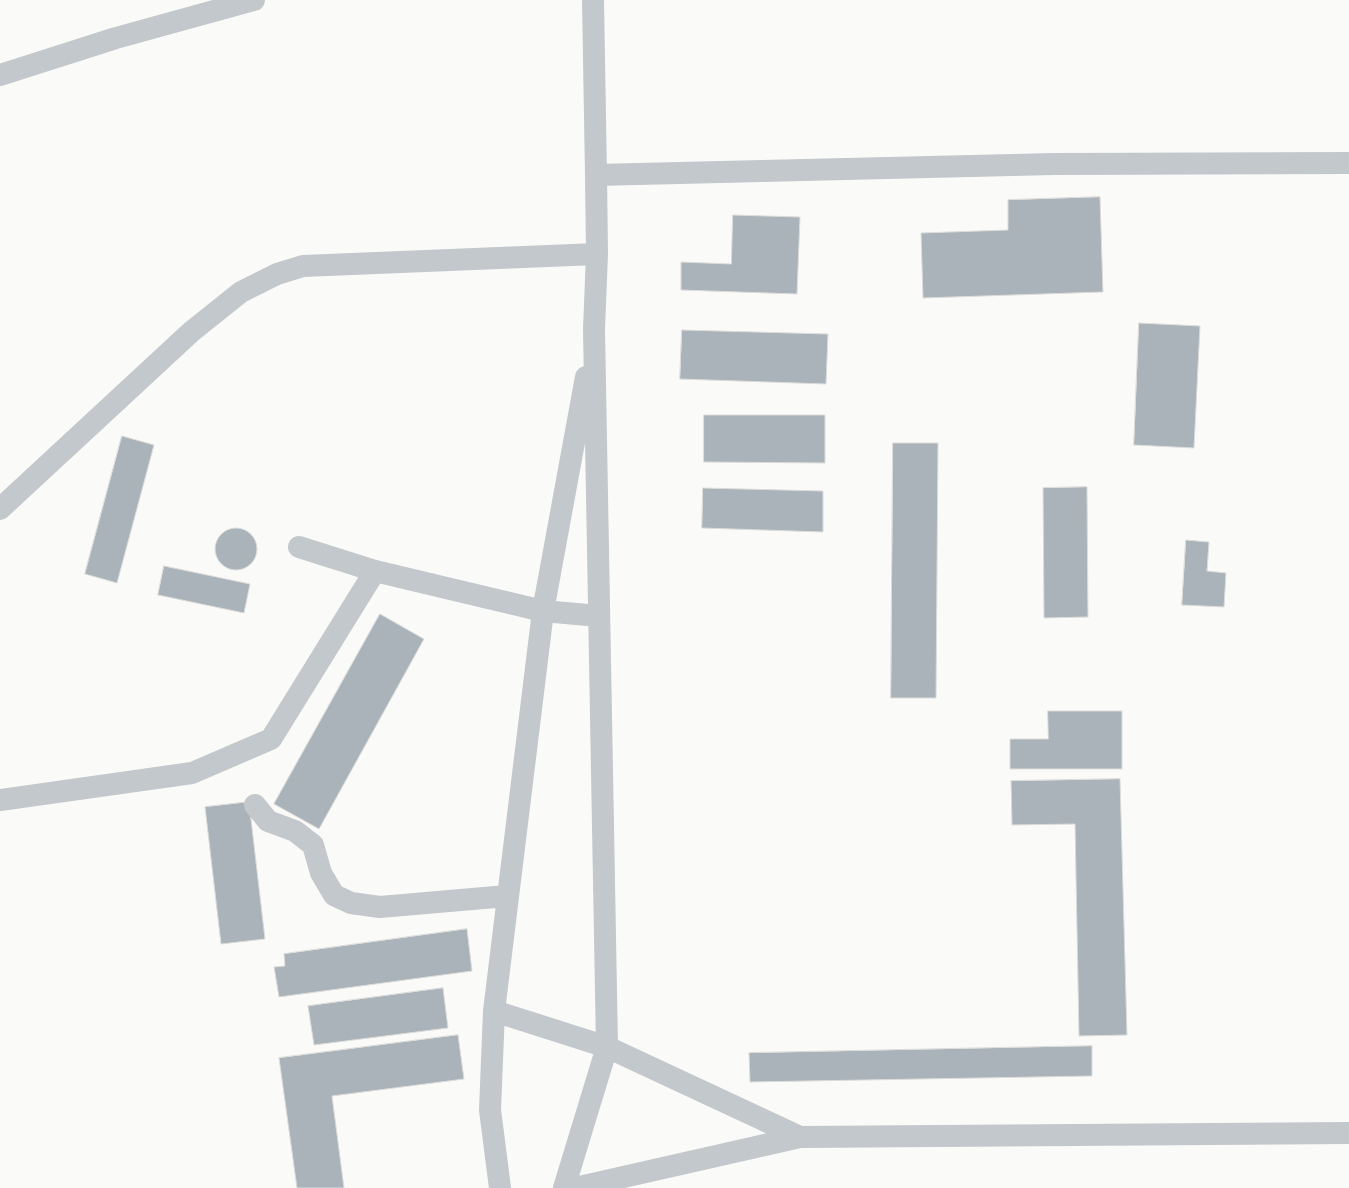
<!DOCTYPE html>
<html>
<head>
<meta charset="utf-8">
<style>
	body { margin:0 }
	canvas { display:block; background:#fafaf8 }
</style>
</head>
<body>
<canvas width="1349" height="1188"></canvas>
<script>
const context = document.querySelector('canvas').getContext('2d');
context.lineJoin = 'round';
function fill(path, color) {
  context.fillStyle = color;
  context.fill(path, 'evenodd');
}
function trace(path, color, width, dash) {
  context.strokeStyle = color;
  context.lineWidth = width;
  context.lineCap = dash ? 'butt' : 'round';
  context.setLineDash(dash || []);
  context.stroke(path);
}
const building = new Path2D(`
	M1100,197L1103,292L923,298L921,233L1008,230V200Z
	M733,215L800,217L797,294L681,290V262L731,264Z
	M1139,323L1200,326L1194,448L1134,445Z
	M682,330L828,334L826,384L680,379Z
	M704,415H825V463L704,462Z
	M122,436L154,445L117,583L85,574Z
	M893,443H938L936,698H891Z
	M1087,487L1088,617L1044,618L1043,488Z
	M703,488L823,491V532L702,528Z
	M215 549a21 21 0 1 1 42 0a21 21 0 1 1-42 0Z
	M1186,540L1209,542L1207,571L1226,573L1224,607L1182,605Z
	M164,566L250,584L244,613L158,595Z
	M380,614L424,639L319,829L274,804Z
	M1048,711H1122V769H1010V739H1048Z
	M1120,779L1127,1035L1079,1036L1075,824L1012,825L1011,781Z
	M249,802L265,939L221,944L205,807Z
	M467,929L472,971L279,997L274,967L285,966L284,954Z
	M443,988L448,1028L314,1045L308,1006Z
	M458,1035L464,1079L332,1096L344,1188H297L279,1058Z
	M1092,1046V1076L750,1082L749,1053Z`);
fill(building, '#aab3b9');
trace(building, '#dcdcda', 1);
trace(new Path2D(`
	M593,0L596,175L1054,164L1349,163
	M0,75L116,38L254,0
	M0,509L191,332L241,292L277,274L303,266L597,254
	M299,547L375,571L543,611L599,616
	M0,800L192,773L271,739L375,571
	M255,805L268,821L295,831L313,845L321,873L334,895L351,903L380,907L507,896
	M494,1011L607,1047L800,1137
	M500,1188L490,1110L494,1011L543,611L586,377
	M564,1188L607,1047L594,329L597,254L596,175
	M575,1188L800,1137L1349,1133`), '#c3c8cc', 22);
</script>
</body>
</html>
